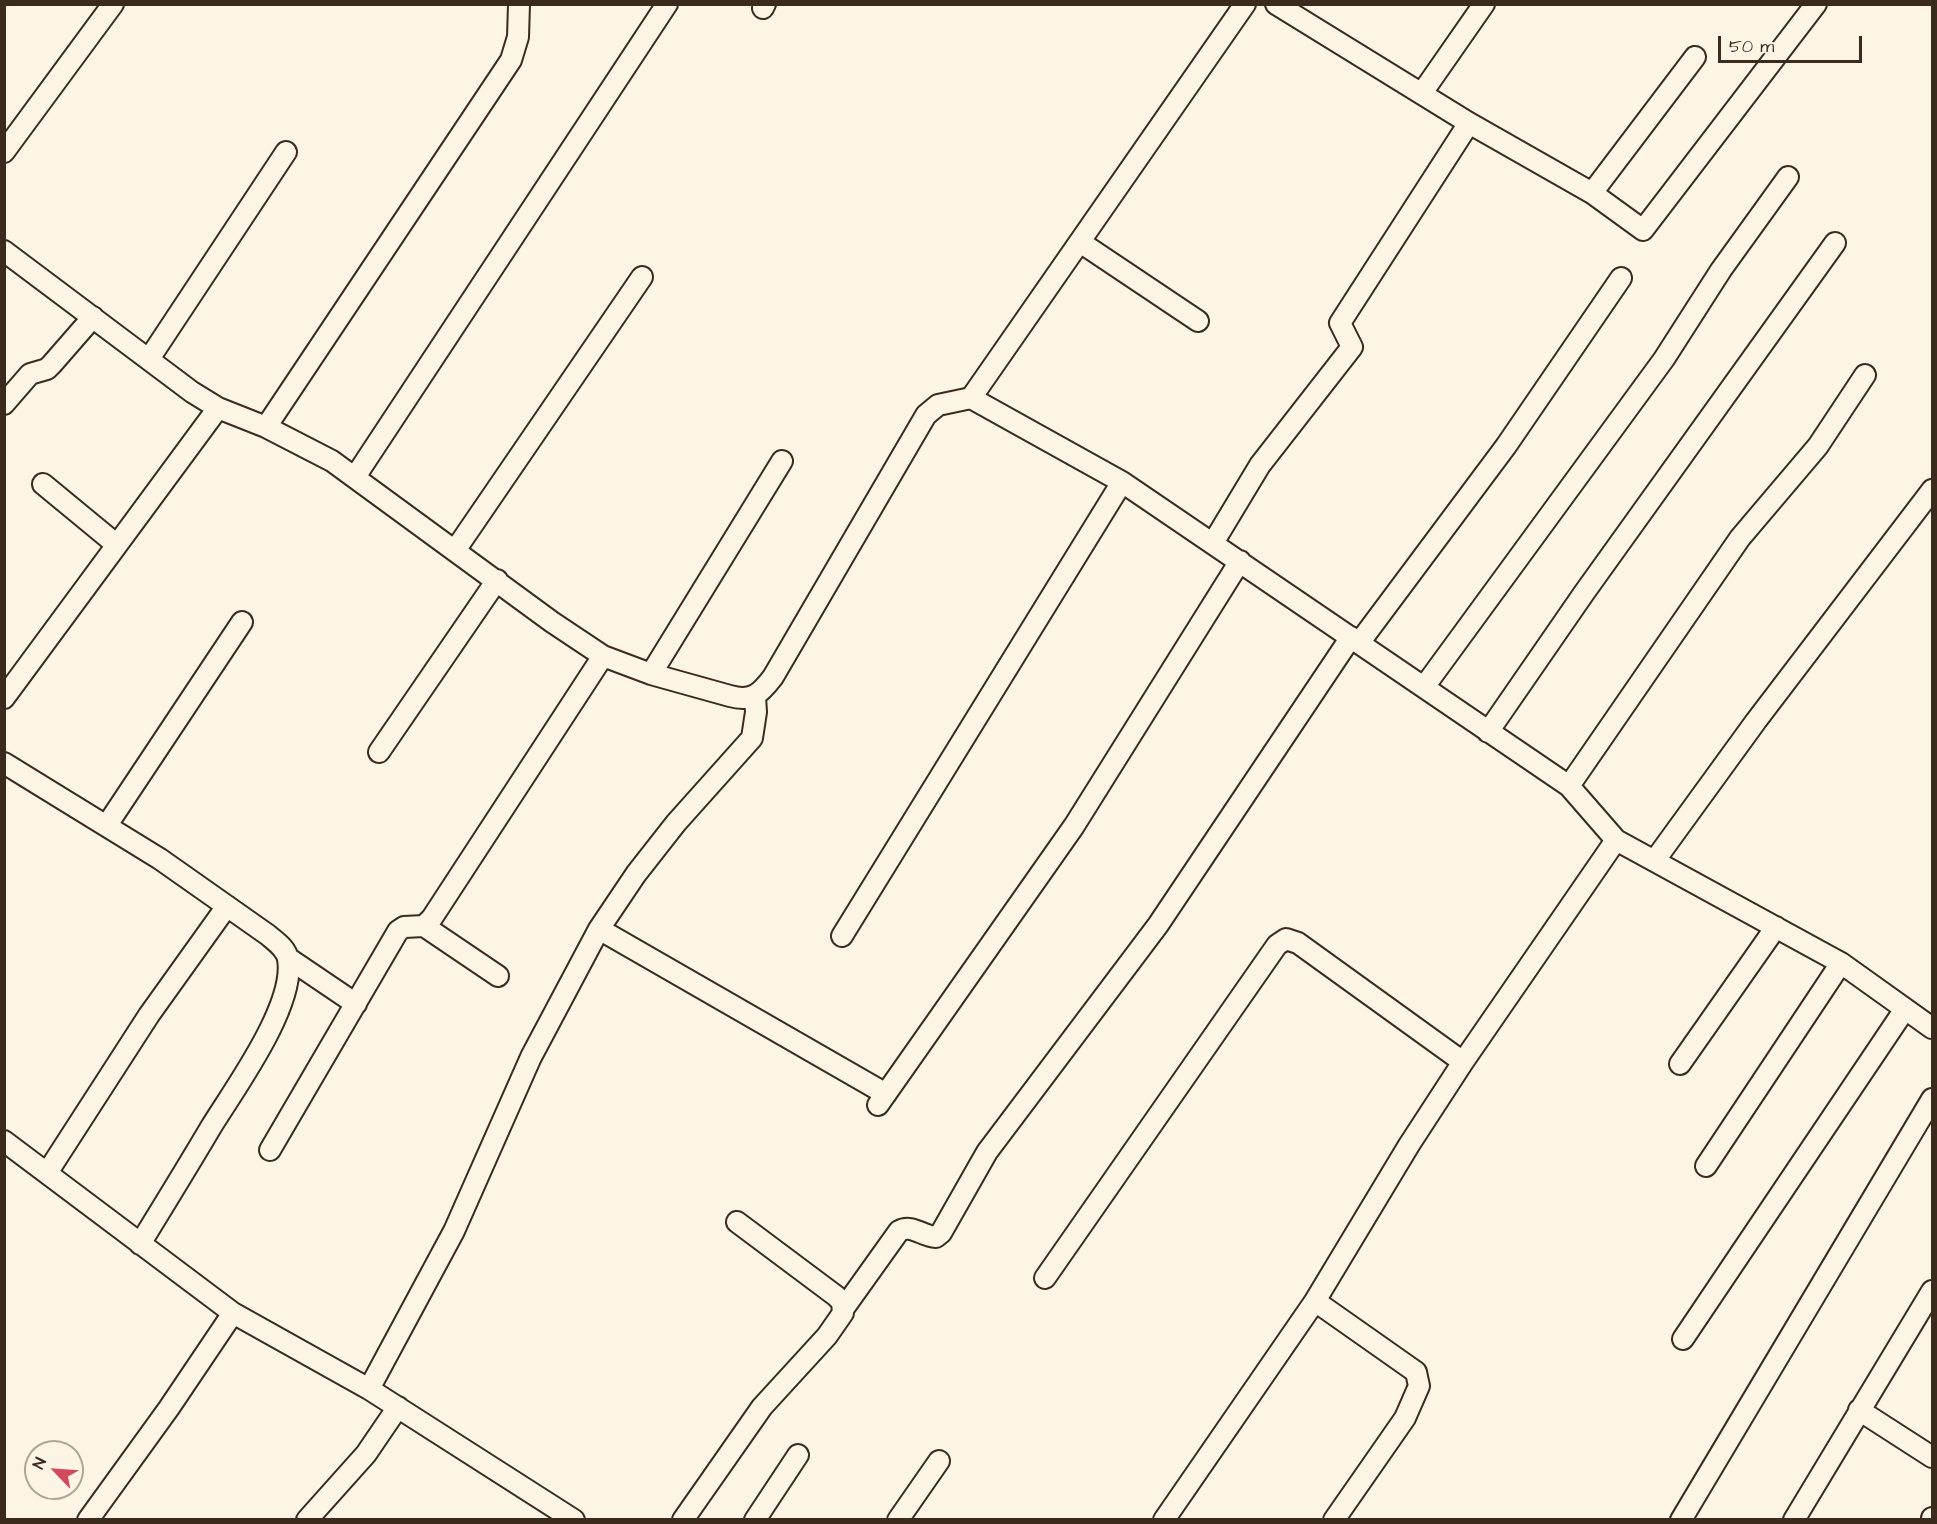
<!DOCTYPE html>
<html>
<head>
<meta charset="utf-8">
<style>
	body { margin:0 }
	#map { position:relative; width:1937px; height:1524px; overflow:hidden; background:#fcf5e5; font-family:"Architects Daughter",sans-serif }
	canvas { display:block }
	.frame { position:absolute; inset:0; border:6px solid #3b2a1e; pointer-events:none }
	.north { position:absolute; left:24px; top:1440px; width:60px; height:60px; box-sizing:border-box; background:#fcf5e5; border:2px solid #afa495; border-radius:50%; rotate:295deg; font-size:16px; font-weight:700; line-height:24px; text-align:center; color:#3b2a1e }
	.north::after { content:''; display:block; margin:auto; width:21px; height:27px; background:#d1495b; clip-path:polygon(50% 0,100% 100%,50% 72%,0 100%) }
	.scale { position:absolute; left:1718px; top:36px; width:144px; height:27px; box-sizing:border-box; border:3px solid #3b2a1e; border-top:0; padding-left:8px; font-size:18px; line-height:21px; white-space:nowrap; color:#3b2a1e; -webkit-text-stroke:4px #fcf5e5; paint-order:stroke }
</style>
</head>
<body>
<div id="map">
<canvas width="1937" height="1524"></canvas>
<div class="frame"></div>
<div class="north">N</div>
<div class="scale">50 m</div>
</div>
<script>
const context = document.querySelector('canvas').getContext('2d');
context.lineJoin = 'round';
function trace(path, color, width, dash) {
  context.strokeStyle = color;
  context.lineWidth = width;
  context.lineCap = dash ? 'butt' : 'round';
  context.setLineDash(dash || []);
  context.stroke(path);
}
const minor = new Path2D(`
	M1276,4L1469,123
	M763,8L765,4
	M1422,93L1484,4
	M4,152L113,4
	M1592,193L1695,57
	M1080,242L1198,321
	M4,251L192,392L218,408L266,427L332,461L552,622L603,656L651,674L730,696C752,702 760,694 773,677L926,415L938,405L971,398L1122,482L1569,786L1616,840L1463,1062L1409,1145L1315,1301L1164,1520
	M149,359L286,152
	M971,398L1245,4
	M4,404L30,374L47,369L52,364L93,317
	M266,427L511,60L518,37L519,4
	M355,477L667,4
	M43,484L117,545
	M1213,543L1260,465L1352,347L1340,323L1469,123L1592,193L1643,230L1816,4
	M456,549L642,277
	M1359,643L1506,446L1621,278
	M651,674L782,461
	M1424,687L1664,359L1721,270L1788,177
	M4,698L218,408
	M1488,732L1584,593L1835,243
	M379,752L497,580
	M4,763L160,859L268,935C276,942 286,948 288,959C296,1005 235,1088 211,1127C188,1166 164,1205 140,1244
	M1569,786L1740,538L1818,446L1865,375
	M107,825L242,622
	M1616,840L1841,963L1932,1028
	M1655,860L1756,721L1932,490
	M424,926L498,976
	M599,929L886,1094
	M842,936L1122,482
	M288,958L356,1004
	M1680,1064L1776,927
	M878,1105L1074,826L1240,561
	M4,1141L233,1313L369,1389L574,1520
	M270,1150L398,931L404,927L424,926L432,918L603,656
	M1706,1166L1841,963
	M47,1173L149,1015L227,906
	M1045,1278L1277,945L1286,939L1298,943L1463,1062
	M1315,1301L1416,1372L1419,1386L1405,1418L1334,1520
	M844,1308L899,1231C912,1224 922,1236 936,1237L941,1233L987,1152L1158,925L1351,637
	M1683,1339L1905,1009
	M369,1389L454,1231L531,1057L599,929L636,874L676,823L752,738L756,712L755,697
	M1859,1410L1932,1457
	M88,1520L169,1408L233,1313
	M307,1520L366,1454L398,1407
	M683,1520L762,1407L827,1336L843,1313L842,1302L836,1296L737,1222
	M755,1520L798,1455
	M898,1520L939,1461
	M1681,1520L1932,1099
	M1794,1520L1932,1291
	M1932,1520V1518`);
trace(minor, '#3b2a1e', 24);
trace(minor, '#fcf5e5', 20);
</script>
</body>
</html>
